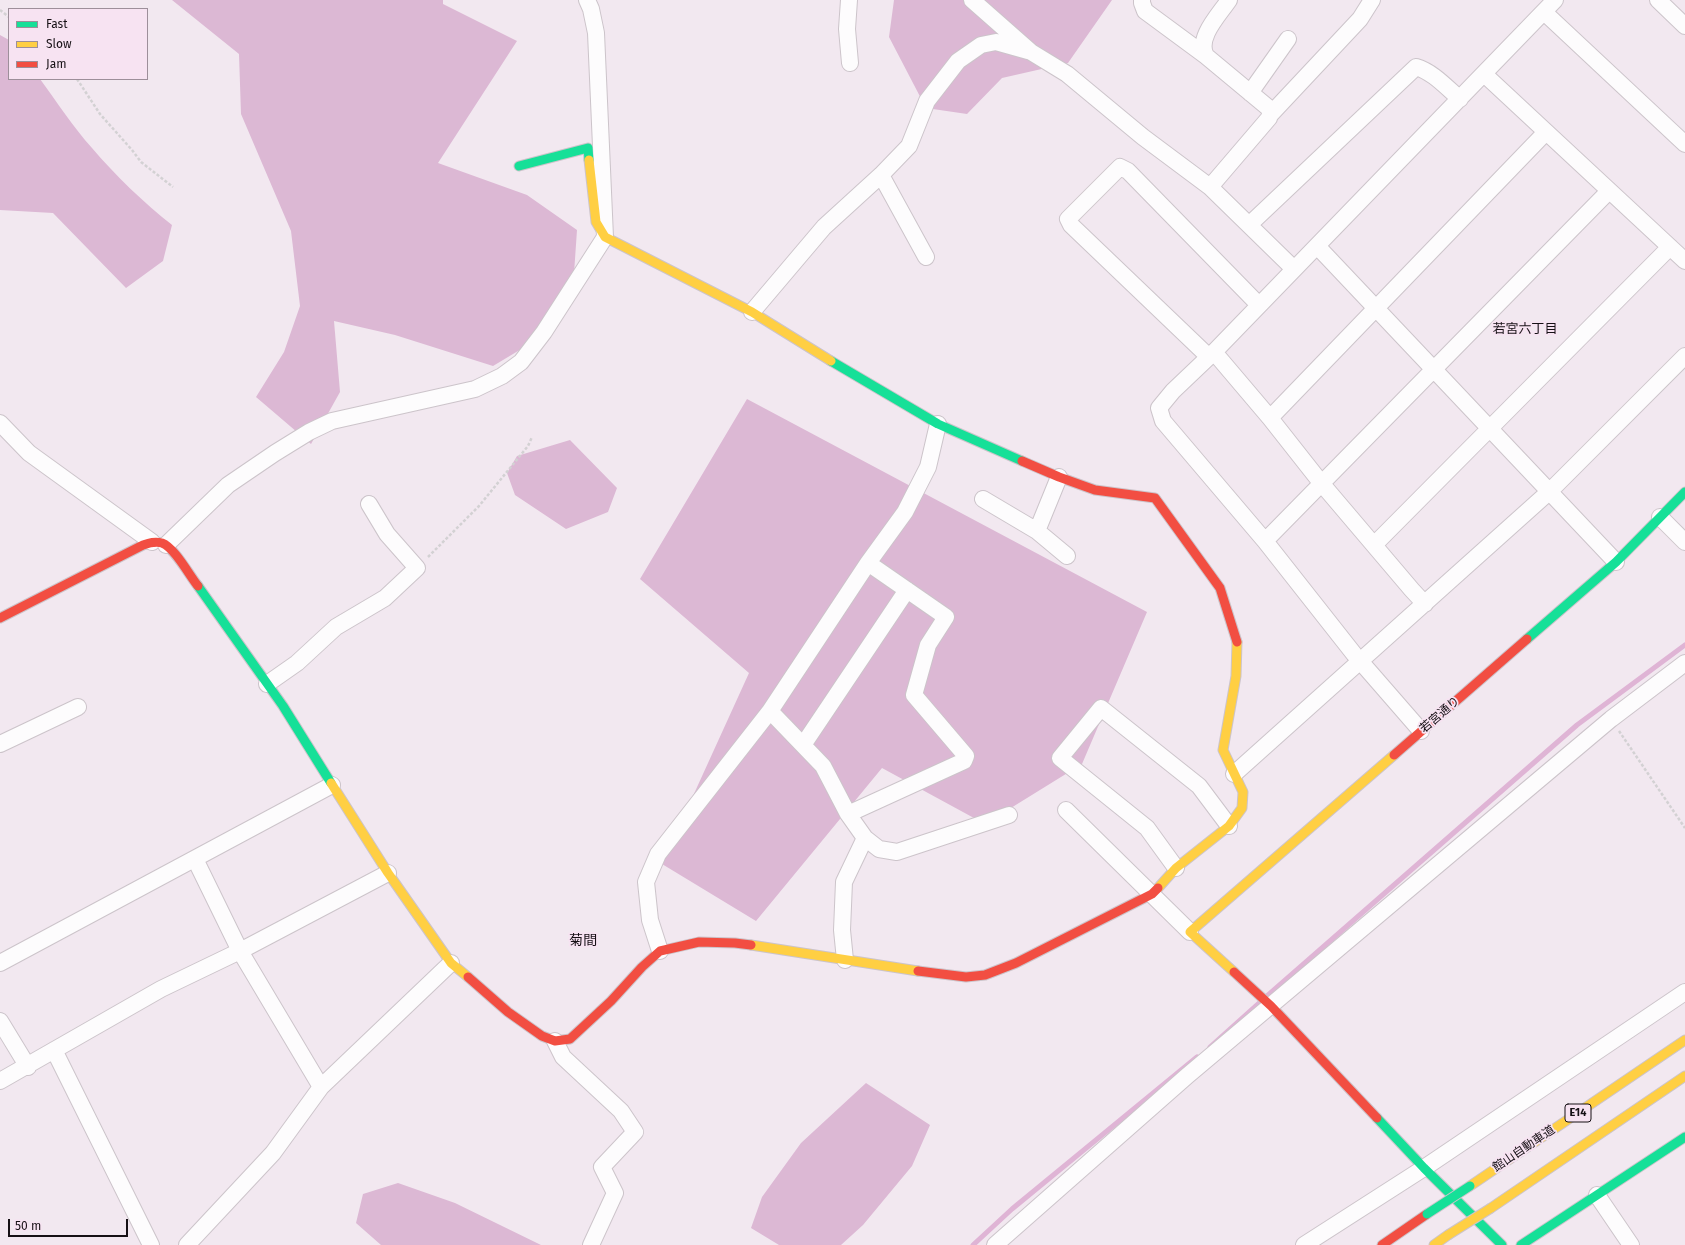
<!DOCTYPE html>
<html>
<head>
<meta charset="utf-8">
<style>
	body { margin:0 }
	#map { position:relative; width:1685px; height:1245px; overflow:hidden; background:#f2e8f0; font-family:"Fira Sans",sans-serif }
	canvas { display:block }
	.legend { position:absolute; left:8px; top:8px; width:140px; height:72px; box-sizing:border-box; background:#f7e3f2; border:1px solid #9d8f9a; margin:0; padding:5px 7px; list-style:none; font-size:12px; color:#161015 }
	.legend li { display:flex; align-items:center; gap:8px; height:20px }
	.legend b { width:20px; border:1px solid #9d8f9a }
	.scale { position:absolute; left:8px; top:1219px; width:120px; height:18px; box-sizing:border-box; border:2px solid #161015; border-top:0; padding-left:5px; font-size:12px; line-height:14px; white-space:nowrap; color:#161015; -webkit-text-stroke:3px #f7e3f2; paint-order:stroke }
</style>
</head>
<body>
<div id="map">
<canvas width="1685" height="1245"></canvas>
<ul class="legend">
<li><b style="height:5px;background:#16e098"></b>Fast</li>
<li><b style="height:5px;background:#ffcf43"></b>Slow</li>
<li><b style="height:5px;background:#f24e42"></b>Jam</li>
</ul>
<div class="scale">50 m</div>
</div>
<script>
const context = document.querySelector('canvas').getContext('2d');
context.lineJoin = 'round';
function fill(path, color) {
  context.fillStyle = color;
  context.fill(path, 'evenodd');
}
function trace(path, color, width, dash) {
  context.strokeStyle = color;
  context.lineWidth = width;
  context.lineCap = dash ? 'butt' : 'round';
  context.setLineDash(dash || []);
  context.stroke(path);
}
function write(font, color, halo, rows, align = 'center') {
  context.font = font + ' "Fira Sans","Noto Sans JP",sans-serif';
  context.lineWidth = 3.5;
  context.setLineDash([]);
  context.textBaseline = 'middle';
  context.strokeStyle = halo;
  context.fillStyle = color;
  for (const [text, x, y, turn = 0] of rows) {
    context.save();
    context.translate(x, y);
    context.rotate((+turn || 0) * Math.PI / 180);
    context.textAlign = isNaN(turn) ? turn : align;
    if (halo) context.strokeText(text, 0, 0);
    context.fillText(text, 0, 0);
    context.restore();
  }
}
fill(new Path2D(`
	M172,0H443V4L517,41L438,163L527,195L577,230L573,288L543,336L493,366L395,335L334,321L340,392L311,444L256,397L284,352L300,306L291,231L241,114L239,54Z
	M894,0H1112L1068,63L1002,78L967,114L926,108L889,37Z
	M0,35L9,40V79H40C57,102 73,127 92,148C115,175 144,203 172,225L163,261L126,288L53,213L0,210Z
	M747,399L1147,612L1082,764L985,824L882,768L756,921L662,864L749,673L640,579Z
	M570,440L617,488L608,512L566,529L515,495L507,473L517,456Z
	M866,1083L930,1125L912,1166L863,1225L841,1245H779L751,1228L762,1197L801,1143Z
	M398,1183L455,1203L541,1245H381L356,1223L363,1194Z`), '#dcb8d4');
trace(new Path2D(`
	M1267,996L1577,725L1685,645
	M1210,1047L1259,1003
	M973,1245L1012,1209L1197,1057`), '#dfb4d5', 5);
const street = new Path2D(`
	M849,0L847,29L850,63
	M972,0L1031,52L1067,74L1143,137L1210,187L1294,269
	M1142,0V3L1145,11L1206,56
	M1658,0L1685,26
	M1544,12L1685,144
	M1484,74L1685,261
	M1250,93L1288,39
	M1270,115L1360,19L1372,0
	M881,175L926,257
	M1210,187L1269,118L1271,110L1206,56C1196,38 1219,15 1229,0
	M1250,224L1416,67C1433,72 1446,87 1460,99
	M1317,246L1616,562
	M752,312L824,227L881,175L909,146L927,101L958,61L981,45L996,42L1028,51
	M1214,352L1270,418L1322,484L1412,590L1425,604
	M1209,357L1071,225L1068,219L1120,167L1128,171L1259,305
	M1270,418L1546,132
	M0,423L29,453L152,542
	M983,499L1037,531L1067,556
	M1660,517L1685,542
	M1037,531L1059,477
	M1265,541L1609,191
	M166,545L228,485L275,453L309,432L332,421L475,389L502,376L521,362L544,332L605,237L596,33L591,9L587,0
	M1374,545L1670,247
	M267,684L297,663L336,627L385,598L417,568L387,534L369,504
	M770,711L823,766L848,814L865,838L879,849L897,852L1009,815
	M1421,731L1354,654L1265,541L1163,421L1159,408L1173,391L1214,352L1555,0
	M0,744L78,707
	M803,745L907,590
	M1234,774L1550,491L1685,356
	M1066,810L1190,932
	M848,814L964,761L966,756L914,695L928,645L946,617L868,563
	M195,859L240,951L321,1087
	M1176,868L1147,828L1060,758L1101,708L1199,786L1229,826
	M660,951L650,920L646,882L658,854L770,711L868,563L905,512L928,467L938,424
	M845,960L842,930L844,882L865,838
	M0,963L332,785
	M0,1021L28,1067
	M555,1041L563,1057L621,1111L635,1132L602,1167L615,1193L591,1245
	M54,1050L151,1245
	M0,1081L161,989L240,951L388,873
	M1597,1195L1631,1245
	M187,1245L273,1153L321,1087L451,963
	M995,1245L1187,1076L1611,719L1685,663
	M1304,1245L1424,1168L1685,992`);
const fast = new Path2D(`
	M519,166L588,148L589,160
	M831,361L938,424L1022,461
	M198,586L283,706L331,783
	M1527,639L1616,562L1685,492
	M1377,1118L1424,1168L1502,1245
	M1521,1245L1685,1137`);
const slow = new Path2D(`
	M589,160L596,222L605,237L752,312L831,361
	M331,783L388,873L451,963L468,977
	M1158,888L1176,868L1229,826L1242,808L1243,792L1223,750L1236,676L1237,642
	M751,945L918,971
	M1234,972L1190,932L1394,755
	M1470,1186L1685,1040
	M1491,1208L1685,1076
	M1434,1245L1448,1235`);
const jam = new Path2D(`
	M1022,461L1059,477L1095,490L1155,498L1220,588L1237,642
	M0,618L143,545C149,543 155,541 162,543C175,548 189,575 198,586
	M1394,755L1527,639
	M918,971L966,977L985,975L1016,963L1152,894L1158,888
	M1234,972L1271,1006L1377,1118
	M468,977L508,1012L542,1036L555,1041L570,1039L611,1001L642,967L660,951L699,942L735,943L751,945
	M1382,1245L1427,1214`);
trace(street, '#ccc4ca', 18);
trace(fast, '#ccc4ca', 11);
trace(slow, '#ccc4ca', 11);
trace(jam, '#ccc4ca', 11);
trace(new Path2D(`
	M0,10L9,17
	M77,79L100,114L132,150L141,162L173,187
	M428,557L479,506L528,446L532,437
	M1619,731L1685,828`), '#d3d1d3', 2.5, [3, 2]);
trace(street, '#fdfcfd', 16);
trace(fast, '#16e098', 9);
trace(slow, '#ffcf43', 9);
trace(jam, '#f24e42', 9);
const fastBridge = new Path2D(`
	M1427,1214L1470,1186`);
const slowBridge = new Path2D(`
	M1448,1235L1491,1208`);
trace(fastBridge, '#ccc4ca', 11, []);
trace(slowBridge, '#ccc4ca', 11, []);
trace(fastBridge, '#16e098', 9);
trace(slowBridge, '#ffcf43', 9);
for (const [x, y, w] of [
	[1578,1113,26]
]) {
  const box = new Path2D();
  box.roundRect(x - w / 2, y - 9, w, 18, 3);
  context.fillStyle = '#f7e3f2';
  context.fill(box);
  trace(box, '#161015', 1);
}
write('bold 11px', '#161015', null, [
	["E14",1578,1113]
]);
write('12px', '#161015', '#f7e3f2', [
	["若宮通り",1440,715,-41],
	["館山自動車道",1524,1149,-34]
]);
write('13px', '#161015', '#f7e3f2', [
	["若宮六丁目",1525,329]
]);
write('14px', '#161015', '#f7e3f2', [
	["菊間",583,941]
]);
</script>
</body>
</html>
